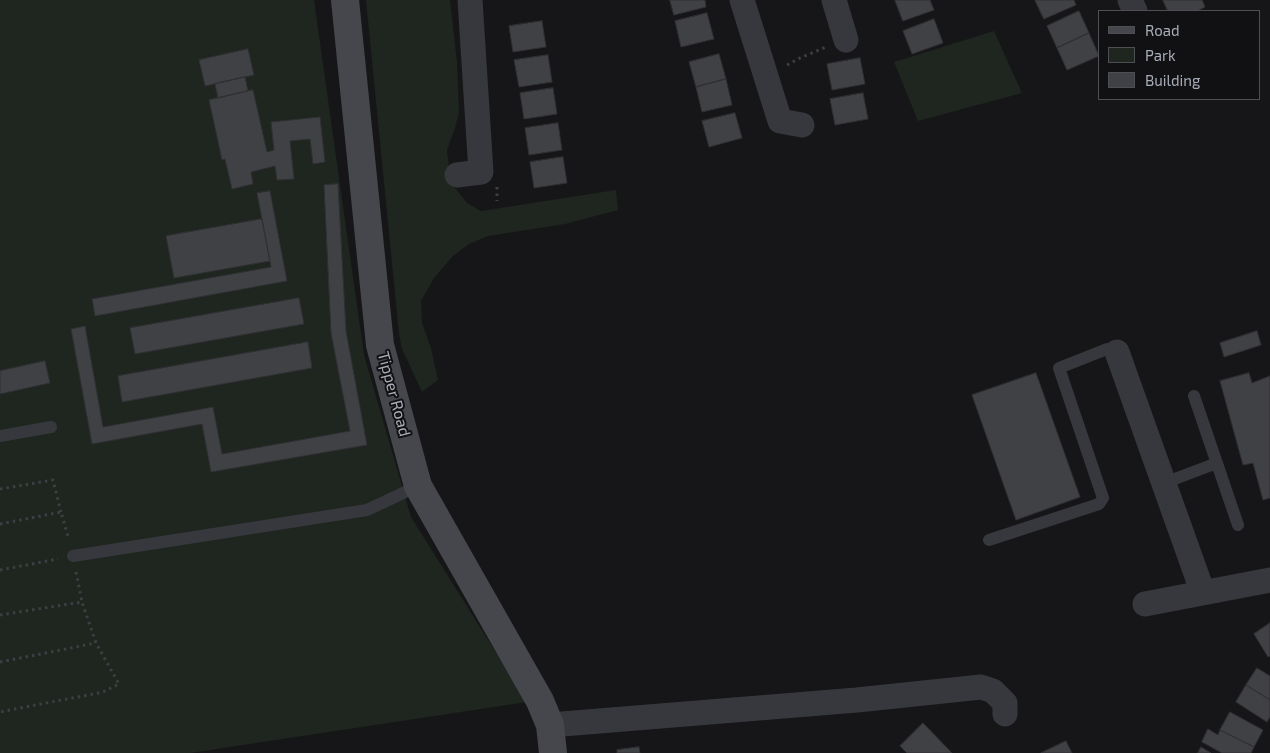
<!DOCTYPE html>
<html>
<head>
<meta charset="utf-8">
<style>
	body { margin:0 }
	#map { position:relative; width:1270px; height:753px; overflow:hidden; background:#161618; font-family:"Exo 2",sans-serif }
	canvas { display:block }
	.legend { position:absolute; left:1098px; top:10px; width:162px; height:90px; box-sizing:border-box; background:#111113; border:1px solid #4d4f55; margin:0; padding:6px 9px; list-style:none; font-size:15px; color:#a8adb8 }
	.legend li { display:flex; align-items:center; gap:10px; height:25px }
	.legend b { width:25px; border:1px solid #4d4f55 }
</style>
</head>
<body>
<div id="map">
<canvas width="1270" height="753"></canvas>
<ul class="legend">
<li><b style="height:6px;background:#45474d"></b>Road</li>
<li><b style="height:14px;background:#1e261f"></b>Park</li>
<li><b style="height:14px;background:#404145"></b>Building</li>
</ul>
</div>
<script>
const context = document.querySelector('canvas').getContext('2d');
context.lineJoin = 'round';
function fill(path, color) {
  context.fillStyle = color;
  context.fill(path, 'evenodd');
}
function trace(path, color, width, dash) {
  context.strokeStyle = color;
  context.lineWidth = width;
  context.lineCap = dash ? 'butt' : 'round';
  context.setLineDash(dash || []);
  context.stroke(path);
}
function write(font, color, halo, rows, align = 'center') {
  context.font = font + ' "Exo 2",sans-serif';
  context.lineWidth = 4;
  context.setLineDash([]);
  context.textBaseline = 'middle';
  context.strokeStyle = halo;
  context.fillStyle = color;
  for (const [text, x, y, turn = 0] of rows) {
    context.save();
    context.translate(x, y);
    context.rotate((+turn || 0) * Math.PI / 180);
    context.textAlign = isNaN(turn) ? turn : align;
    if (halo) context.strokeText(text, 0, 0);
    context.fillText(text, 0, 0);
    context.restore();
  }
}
fill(new Path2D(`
	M0,0H314L364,355L411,517L527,702L190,753H0Z
	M366,0H450L457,62L459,112L455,128L447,150L449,168L453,185L467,203L481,211L616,190L618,210L565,224L488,236L469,244L453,256L434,278L421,301L422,323L431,348L438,380L422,392L402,349L399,334Z
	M994,31L1022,93L918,121L894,62Z`), '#1e261f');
const building = new Path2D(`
	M670,0H705L706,7L674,15Z
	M895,0H930L934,10L903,21Z
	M1035,0H1074L1076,5L1044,19Z
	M1163,0H1202L1205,7L1197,11H1168Z
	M1079,11L1089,33L1057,48L1047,26Z
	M707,13L714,39L681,47L675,21Z
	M934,19L943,43L912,54L903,31Z
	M542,21L546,47L513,52L509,26Z
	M1089,33L1099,56L1067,70L1057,48Z
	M248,49L254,75L205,86L199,60Z
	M719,54L726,79L696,87L689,62Z
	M548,55L552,82L519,87L514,60Z
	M860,58L865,84L832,90L827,64Z
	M245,77L248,91L218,98L215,84Z
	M726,79L732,105L702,112L696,87Z
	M553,88L557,114L524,119L520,93Z
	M253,90L267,152L274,150L271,122L320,117L325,162L313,164L310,139L290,141L294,179L277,180L275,166L251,172L253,184L232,189L225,159L222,160L209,100Z
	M863,93L868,119L835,125L830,99Z
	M735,113L742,138L709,147L702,121Z
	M558,123L562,150L529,155L525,128Z
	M563,157L567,183L534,188L530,162Z
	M338,184L346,331L367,445L211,472L202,424L92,444L71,329L85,326L103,427L213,407L222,454L350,431L331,333L324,185Z
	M270,191L287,281L95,316L92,299L271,267L257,193Z
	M262,219L270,261L174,278L166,236Z
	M299,298L304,324L135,354L130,328Z
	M1257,331L1261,345L1224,357L1220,343Z
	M308,342L312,368L122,402L118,376Z
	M45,361L50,383L0,394V371Z
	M1036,373L1080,497L1016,520L972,395Z
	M1249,373L1252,383L1270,376V498L1263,500L1253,463L1243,465L1220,381Z
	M1270,623V656L1268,657L1254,634Z
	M1257,668L1270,676V700L1246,685Z
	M1246,685L1270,700V717L1267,722L1236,702Z
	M1230,712L1263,730L1254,747L1220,730Z
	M923,723L952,753H907L900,746Z
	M1208,729L1218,735L1220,730L1254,747L1251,753H1222L1202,742Z
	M1066,741L1072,753H1041Z
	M639,747L640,753H617V750Z
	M1201,747L1211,753H1198Z`);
fill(building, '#404145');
trace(building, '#303034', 1);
trace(new Path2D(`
	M787,65L800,58L826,47
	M497,187V201
	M0,489L53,480L61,512
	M0,524L61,512L69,540
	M0,570L58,559
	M76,572L82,602
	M0,615L82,602L96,643L119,684L103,692L0,712
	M0,662L96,643`), '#3d3f44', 3, [2.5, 4]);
trace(new Path2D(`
	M1194,396L1238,525
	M0,436L51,427
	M1164,483L1217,463
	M989,540L1099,504L1103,498L1059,368L1107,349L1117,352
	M73,556L367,510L418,486`), '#37383d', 12);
trace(new Path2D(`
	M742,0L780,121L802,125
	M834,0L846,40
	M1130,0L1135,11
	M457,175L481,172L470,0
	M1117,352L1203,593
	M1145,604L1270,580
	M550,725L857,700L981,687L993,691L1005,703V714`), '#37383d', 25);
trace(new Path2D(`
	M345,0L380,345L418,486L540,701L550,725L553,753`), '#45474d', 28);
write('16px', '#a8adb8', '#111113', [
	["Tipper Road",394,394,75]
]);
</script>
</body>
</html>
